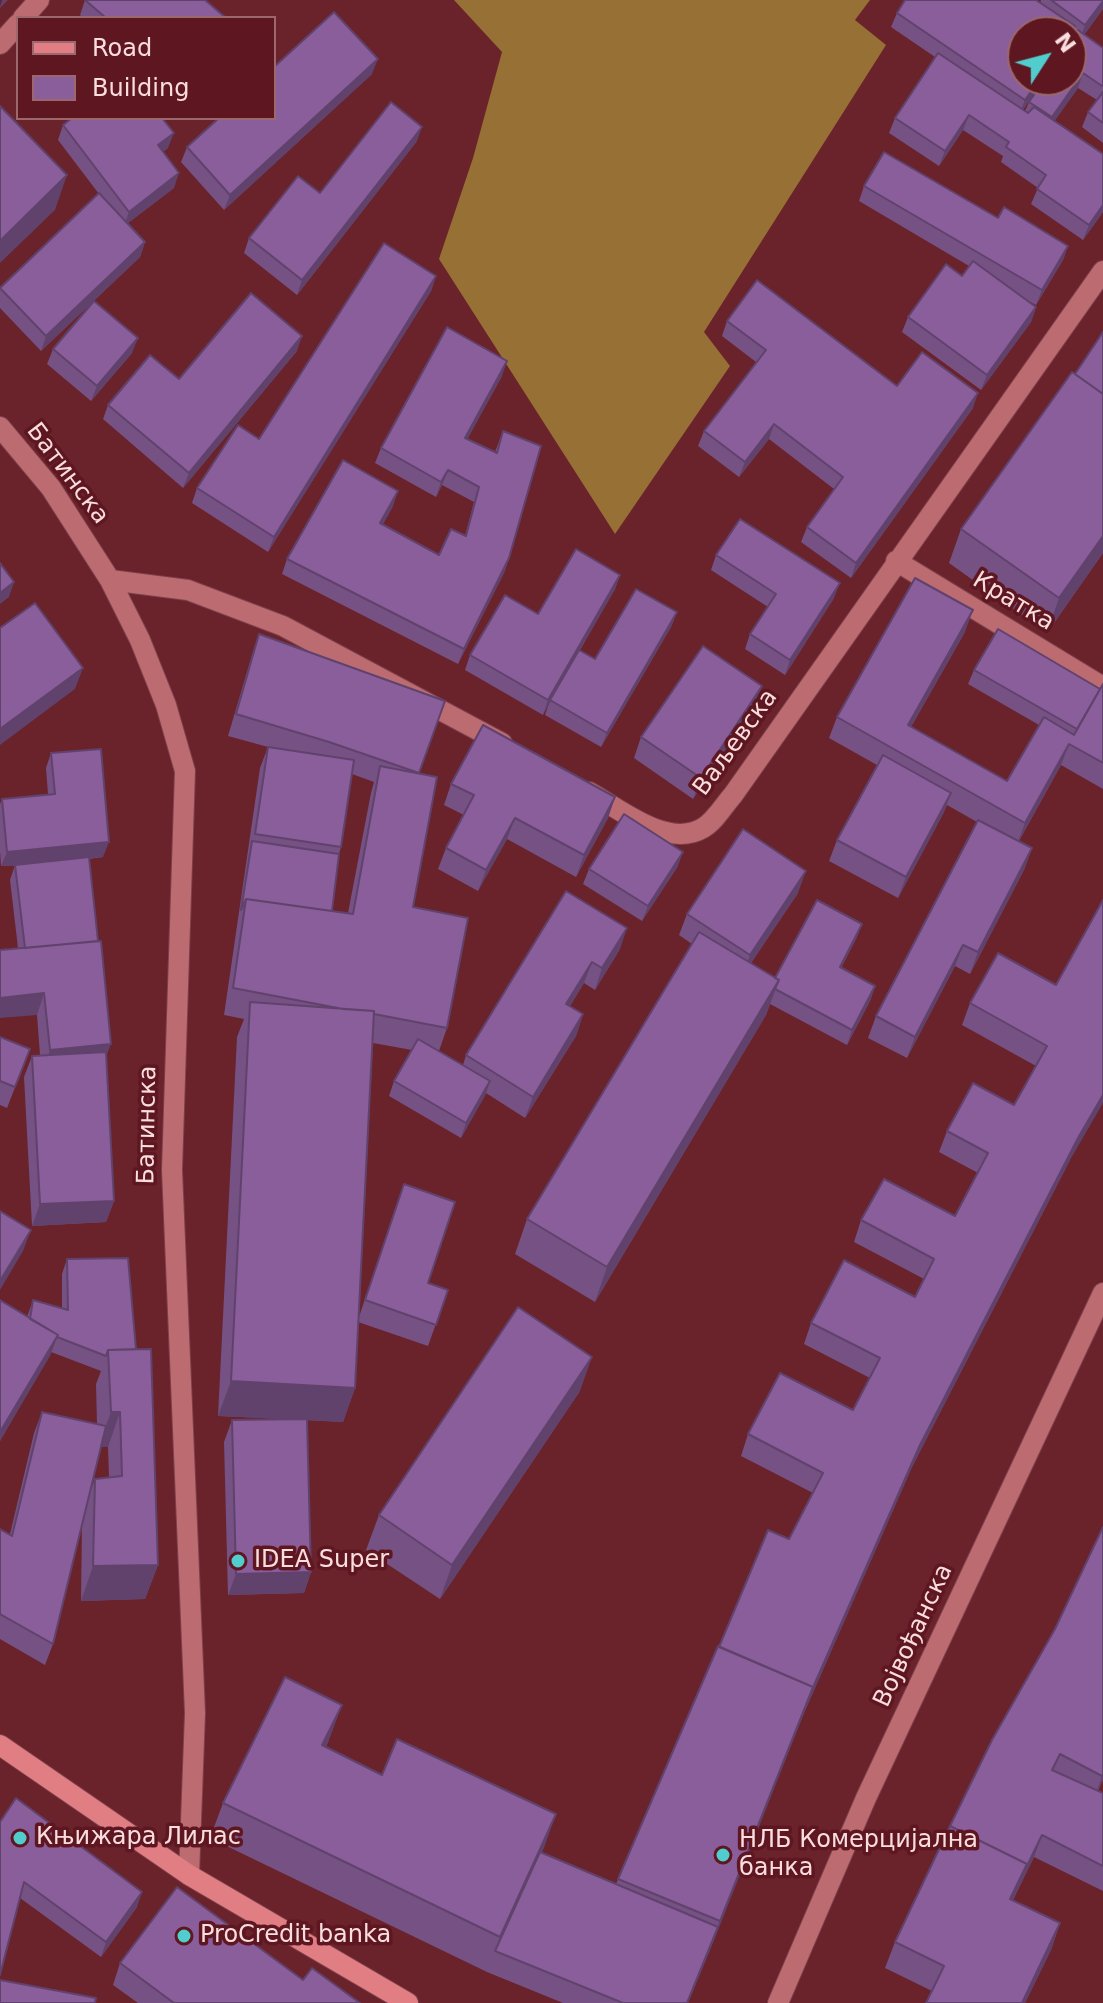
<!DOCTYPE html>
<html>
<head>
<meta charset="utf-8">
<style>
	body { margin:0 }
	#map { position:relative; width:1103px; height:2003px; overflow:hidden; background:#6a222b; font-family:"DejaVu Sans",sans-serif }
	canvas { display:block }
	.legend { position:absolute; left:16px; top:16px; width:260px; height:104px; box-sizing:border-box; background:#5e1721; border:2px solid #9c676d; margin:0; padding:10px 14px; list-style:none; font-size:24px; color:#fadedf }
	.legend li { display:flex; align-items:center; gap:16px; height:40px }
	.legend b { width:40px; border:2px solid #9c676d }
	.north { position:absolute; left:1007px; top:16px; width:80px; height:80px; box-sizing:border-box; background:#5e1721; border:2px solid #9c676d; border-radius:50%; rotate:54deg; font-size:22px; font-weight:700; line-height:32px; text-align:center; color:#fadedf }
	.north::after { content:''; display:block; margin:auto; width:28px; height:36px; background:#52cdce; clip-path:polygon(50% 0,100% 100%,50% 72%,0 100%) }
</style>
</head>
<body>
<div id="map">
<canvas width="1103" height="2003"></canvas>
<ul class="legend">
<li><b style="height:10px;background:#e17e84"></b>Road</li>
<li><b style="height:22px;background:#895e9a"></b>Building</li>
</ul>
<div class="north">N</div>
</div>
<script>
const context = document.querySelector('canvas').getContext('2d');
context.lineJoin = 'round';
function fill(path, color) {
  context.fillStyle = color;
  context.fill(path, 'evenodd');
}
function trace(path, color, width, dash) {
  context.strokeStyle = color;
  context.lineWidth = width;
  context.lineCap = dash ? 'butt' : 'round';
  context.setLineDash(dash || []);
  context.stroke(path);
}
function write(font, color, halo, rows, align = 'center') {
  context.font = font + ' "DejaVu Sans",sans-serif';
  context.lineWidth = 7;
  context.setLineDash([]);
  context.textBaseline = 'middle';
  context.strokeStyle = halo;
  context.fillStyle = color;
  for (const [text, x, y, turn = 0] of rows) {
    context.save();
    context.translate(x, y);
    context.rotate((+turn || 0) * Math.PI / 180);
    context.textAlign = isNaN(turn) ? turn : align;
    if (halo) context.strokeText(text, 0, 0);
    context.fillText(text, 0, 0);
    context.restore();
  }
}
fill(new Path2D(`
	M454,0H870L855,20L886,45L704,332L730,366L615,534L439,259L473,158L502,52Z`), '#967034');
const minor = new Path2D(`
	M23,18L39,0
	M0,44L18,24
	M0,427L51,488L110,580L140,640L166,705L185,771L172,1170L195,1713L189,1875
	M896,561L1103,687
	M110,580L188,590L283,626L502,743
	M589,792C620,809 667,849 703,828C715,821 724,805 733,795L1103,271
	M778,2003L866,1798L1103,1293`);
const major = new Path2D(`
	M0,1745L189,1875L408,2003`);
trace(minor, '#7d404c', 22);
trace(major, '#7d404c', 22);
trace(minor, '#bc6c71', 20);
trace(major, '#e17e84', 20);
fill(new Path2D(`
	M85,0L226,18H83L80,15Z
	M1041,0H1103V9L1084,35L1103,48V91L1098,99L1103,92V143L1082,127L1088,112L1097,100L1078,88L1054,121L1103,154V212L1083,240L1031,204L1038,188L1001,162L1003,156L963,130L939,166L889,133L895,118L935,57L891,27L897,13L1040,3ZM1072,35L1074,36L1029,102L1025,111L1023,110Z
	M372,74L224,210L181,162L187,147Z
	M63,125L168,148L163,152L174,188L128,223L145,242L140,257L41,351L0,308V289L99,194L58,140Z
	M417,141L297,295L244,253L249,238L320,193Z
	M864,186L998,218L1068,246L1063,260L1036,305L1023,298L1036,307L1031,322L981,390L902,332L908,317L962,276L969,266L859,201Z
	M436,276L431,291L268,552L192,503L197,488L259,439Z
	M727,321L897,386L973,408L851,578L801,542L807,527L834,489L769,439L739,477L698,446L704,431L756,362L722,336Z
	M53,349L132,353L91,401L47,364Z
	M297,351L183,488L103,419L108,405L179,379Z
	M1075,374L1103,553L1047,633L949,563L961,529Z
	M502,376L467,439L495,452L503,431L509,558L504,573L458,664L282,574L287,559L393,506L383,524L439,555L465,536L474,502L442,485L436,497L375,463L381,448Z
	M716,555L834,598L785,675L745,649L750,634L768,607L711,570Z
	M620,575L615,589L580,650L595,659L677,612L671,627L601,747L545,715L549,703L543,715L465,670L470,655L538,614Z
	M965,632L911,727L1007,781L1039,725L968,684L974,670L1100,689L1103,684V789L1061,765L1019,841L1032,848L1024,870L970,974L955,966L907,1058L868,1038L876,1016L977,822L947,805L943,814L898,898L829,861L837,840L877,765L829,738L837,717Z
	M259,634L419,773L413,907L447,1028L439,1051L463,1065L466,1055L566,891L620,949L595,990L584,983L570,1006L583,1014L576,1036L525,1118L486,1093L461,1138L389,1096L394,1081L412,1050L373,1043L359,1317L396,1206L428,1283L448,1290L428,1346L358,1322L355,1388L343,1422L307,1420L311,1572L304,1593L228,1595L224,1442L232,1420L284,1419L218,1416L237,1037L244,1019L224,1015L260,768L268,747L228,736L252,655ZM352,774L374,782L371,793L348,913L332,911L339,854L341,847Z
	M754,707L693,799L634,758L641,737Z
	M51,753L103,857L89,859L106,1056L114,1201L106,1222L32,1226L24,1077L32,1056L40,1055L37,1015L18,948L10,880L15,865H22L1,866L0,851V804L2,799L48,794L46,768Z
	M451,784L615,797L608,818L576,877L507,839L478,891L438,869L446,848L464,815L444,805Z
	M678,866L642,921L583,884L589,869Z
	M798,893L751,963L775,978L862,924L856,939L841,968L875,986L870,1001L847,1045L770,1004L766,1015L595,1302L515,1254L527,1219L692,944L679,935L687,914Z
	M1056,985L1070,1160L912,1467L804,1713L688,2003H563L487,1972L210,1838L223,1803L329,1740L326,1747L382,1775L542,1852L616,1884L719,1647L789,1539L813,1493L741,1456L748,1434L853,1410L870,1378L804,1344L811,1323L915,1297L924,1279L854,1242L861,1220L955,1216L978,1173L939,1152L947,1131L1014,1105L1036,1066L962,1025L970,1003Z
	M0,1037L30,1049L7,1108L0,1105Z
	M67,1259L136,1349L158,1565L145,1599L81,1601L82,1524L53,1644L45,1665L0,1639V1529L10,1534L34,1433L42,1412L97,1424L96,1384L101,1371L51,1352L0,1441V1300L27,1317L33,1300L62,1308V1274ZM101,1447H108L109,1477L95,1479L89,1494Z
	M580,1391L440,1599L366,1550L379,1515Z
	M1055,1629L1103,1780L1098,1791L1103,1793V1891L1034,1857L1013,1900L1060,1923L1051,1950L1025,2003H926L932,1991L885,1968L895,1942Z
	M0,1822L137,1907L101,1957L20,1898Z
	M120,1963L303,1980L360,2003H138L113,1985Z`), '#765184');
fill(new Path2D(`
	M2,0H8L0,8V7Z
	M1103,1V9L1080,40L1085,25Z
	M378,59L372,74L224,210L230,195Z
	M1083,73L1078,88L1047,132L1052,117Z
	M1039,80H1043L1019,115L1025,100Z
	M969,115L963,130L939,166L945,151Z
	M422,127L417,141L297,295L302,280Z
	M174,133L168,148L153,160L158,145Z
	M179,173L174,188L124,226L129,212Z
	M67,175L55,210L0,263V241Z
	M1103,205V212L1083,240L1089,225Z
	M145,242L140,257L41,351L46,336Z
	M1068,246L1063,260L1036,305L1042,290Z
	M436,276L431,291L268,552L274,537Z
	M1036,307L1031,322L981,390L987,375Z
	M302,336L297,351L183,488L189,473Z
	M138,338L132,353L91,401L97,386Z
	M507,361L502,376L460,453L465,438Z
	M978,393L973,408L851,578L856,563Z
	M774,424L769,439L739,477L745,462Z
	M448,470L442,485L436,497L441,482Z
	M398,491L393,506L375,538L380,523Z
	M1103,536V553L1047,633L1059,598Z
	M509,558L504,573L458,664L464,649Z
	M620,575L615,589L543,715L548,700Z
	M14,582L9,597L0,604V593Z
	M840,583L834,598L785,675L790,660Z
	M973,610L965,632L900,746L908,725Z
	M677,612L671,627L601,747L607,733Z
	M83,668L75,689L0,745V729Z
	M762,686L754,707L693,799L701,778Z
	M1069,744L1061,765L1017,844L1025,823Z
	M951,793L943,814L898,898L906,877Z
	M615,797L608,818L576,877L584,855Z
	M515,818L507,839L478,891L486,870Z
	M109,842L103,857L1,866L7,852Z
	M1032,848L1024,870L970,974L978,952Z
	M683,852L678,866L642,921L648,906Z
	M806,871L798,893L742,977L750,955Z
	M862,924L856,939L834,982L840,967Z
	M627,928L620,949L595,990L602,968Z
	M963,945L955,966L907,1058L915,1037Z
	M592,962L584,983L558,1025L566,1004Z
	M779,980L766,1015L595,1302L607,1267Z
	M875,986L870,1001L847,1045L852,1030Z
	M44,993L37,1015L0,1018V998Z
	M583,1014L576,1036L525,1118L533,1097Z
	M111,1044L103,1065L42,1071L50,1050Z
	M490,1081L485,1096L461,1138L466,1123Z
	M1103,1095V1103L1070,1160L912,1467L804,1713L711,1948L688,2003H687L813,1687L920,1445L1078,1138Z
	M114,1201L106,1222L32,1226L40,1204Z
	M31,1230L23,1251L0,1290V1281Z
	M58,1335L50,1356L0,1441V1432Z
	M592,1357L580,1391L440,1599L452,1565Z
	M231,1381L355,1388L343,1422L218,1416Z
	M111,1412H120L108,1447H98Z
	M158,1565L145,1599L81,1601L93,1566Z
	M311,1572L304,1593L228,1595L236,1574Z
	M342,1705L329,1740L310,1780L322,1745Z
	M1103,1774V1780L1094,1798Z
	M556,1814L544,1848L496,1951H495L500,1937Z
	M1042,1835L1034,1857L1000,1925L1010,1899Z
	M142,1892L137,1907L101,1957L106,1942Z
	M1060,1923L1051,1950L1025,2003H1022Z`), '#60426c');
const building = new Path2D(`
	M85,0H205L226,18H106Z
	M905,0H1036L1075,26L1071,32H1023V80H1039L1025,100L897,13Z
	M1051,0H1103V1L1085,25Z
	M334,12L378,59L230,195L187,147L219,118H274V67Z
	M1078,30L1103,48V84L1102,86L1083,73L1052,117L1029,102L1044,80H1071V40Z
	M938,53L1028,113L1034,107L1103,154V205L1089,225L1037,189L1046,175L1006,147L1009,142L969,115L945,151L895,118Z
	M1103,92V123L1088,112Z
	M391,102L422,127L302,280L249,238L298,176L320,193Z
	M0,106L67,175L0,241Z
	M72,118H162L174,133L158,145L179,173L129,212L63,125Z
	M884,152L998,218L1004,207L1068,246L1042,290L864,186Z
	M99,193L145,242L46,336L0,288Z
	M384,243L436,276L274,537L197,488L238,425L259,439Z
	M973,261L1036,307L987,375L908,317L946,264L962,276Z
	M757,280L897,386L922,352L978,393L856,563L807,527L843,477L774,424L745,462L704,431L766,350L727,321Z
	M251,293L302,336L189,473L108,405L150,355L179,379Z
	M94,301L138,338L97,386L53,349Z
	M447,327L507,361L465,438L497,453L503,431L541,446L509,558L464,649L287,559L343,460L398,491L380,523L439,555L451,529L466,536L479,487L448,470L441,482L381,448Z
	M1103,332V394L1075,374Z
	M1072,372L1103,394V536L1059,598L961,529Z
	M740,519L840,583L790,660L750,634L776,594L716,555Z
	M576,549L620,575L548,700L470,655L505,595L538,614Z
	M0,563L14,582L0,593Z
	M915,578L973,610L908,725L1007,781L1044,717L1074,735L1103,684V763L1069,744L1025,823L837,717Z
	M636,589L677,612L607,733L550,700L579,650L595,659Z
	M35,603L83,668L0,729V628Z
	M998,629L1100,689L1077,729L974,670Z
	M259,634L445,701L419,773L329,742L236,714Z
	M703,646L762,686L701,778L641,737Z
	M483,725L615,797L584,855L515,818L486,870L446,848L474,795L451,784Z
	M268,747L354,760L341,847L255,834Z
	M101,749L109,842L7,852L2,799L55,794L51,753Z
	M883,755L951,793L906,877L837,840Z
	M380,766L437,777L413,907L468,918L447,1028L374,1014V1011L343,1009L233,988L246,899L353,914Z
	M624,814L683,852L648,906L589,869Z
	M978,820L1032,848L978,952L963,945L915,1037L876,1016Z
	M743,829L806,871L750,955L687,914Z
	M252,841L339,854L332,911L246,899L241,910Z
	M89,857L98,941L25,948L15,865Z
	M566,891L627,928L602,968L592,962L566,1004L583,1014L533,1097L466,1055Z
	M817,900L862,924L840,967L875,986L852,1030L775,989L779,980L775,978Z
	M1103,900V1095L1078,1138L920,1445L811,1692L813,1687L719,1647L768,1530L789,1539L823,1473L748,1434L780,1373L853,1410L880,1358L811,1323L844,1260L915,1297L934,1259L861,1220L884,1179L955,1216L988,1153L947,1131L973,1083L1014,1105L1047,1046L970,1003L998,953L1056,985Z
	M699,932L779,980L607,1267L527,1219Z
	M101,941L111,1044L50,1050L44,993L0,998V950Z
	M250,1002L374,1011L355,1388L231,1381Z
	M0,1037L30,1049L15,1087L0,1081Z
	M418,1039L490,1081L466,1123L394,1081Z
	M106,1052L114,1201L40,1204L32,1056Z
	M404,1184L455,1202L428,1283L448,1290L436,1325L365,1300Z
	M0,1211L31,1230L0,1281Z
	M128,1258L136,1349L108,1350L106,1356L57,1337L58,1335L30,1319L33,1300L68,1310L67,1259Z
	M0,1300L58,1335L0,1432Z
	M518,1307L592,1357L452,1565L379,1515Z
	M151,1349L158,1565L93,1566L95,1479L122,1476L120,1412H111L108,1350Z
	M42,1412L106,1426L53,1644L0,1614V1529L12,1536Z
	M307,1419L311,1572L236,1574L232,1420Z
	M1103,1527V1774L1102,1776L1060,1754L1052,1770L1103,1793V1866L1042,1835L1025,1870L1027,1864L950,1826L992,1740L1055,1629Z
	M718,1646L813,1687L720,1921L618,1879Z
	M285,1677L342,1705L322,1745L382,1775L397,1739L556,1814L500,1937L223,1803Z
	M16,1798L142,1892L106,1942L24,1882L0,1975V1822Z
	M950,1826L1027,1864L1010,1899L1060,1923L1022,2003H926L944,1966L895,1942Z
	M540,1852L718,1927L687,2003H623L495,1951Z
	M177,1887L303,1980L312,1968L360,2003H174L120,1963Z
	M0,1980L96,1998L95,2003H0Z`);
fill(building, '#895e9a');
trace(building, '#60426c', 2);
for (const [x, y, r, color] of [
	[238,1561,8,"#52cdce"],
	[20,1838,8,"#52cdce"],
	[723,1855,8,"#52cdce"],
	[184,1936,8,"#52cdce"]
]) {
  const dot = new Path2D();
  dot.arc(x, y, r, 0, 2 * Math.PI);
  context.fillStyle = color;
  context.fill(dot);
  trace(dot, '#5e1721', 3);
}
write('24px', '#fadedf', '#5e1721', [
	["Батинска",67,474,53],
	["Кратка",1013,602,31],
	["Ваљевска",736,743,-54],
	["Батинска",148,1125,-89],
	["Војвођанска",914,1636,-65]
]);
write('24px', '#fadedf', '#5e1721', [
	["IDEA Super",254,1561],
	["Књижара Лилас",36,1838],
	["НЛБ Комерцијална",739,1841],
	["банка",739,1869],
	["ProCredit banka",200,1936]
], 'left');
</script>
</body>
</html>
